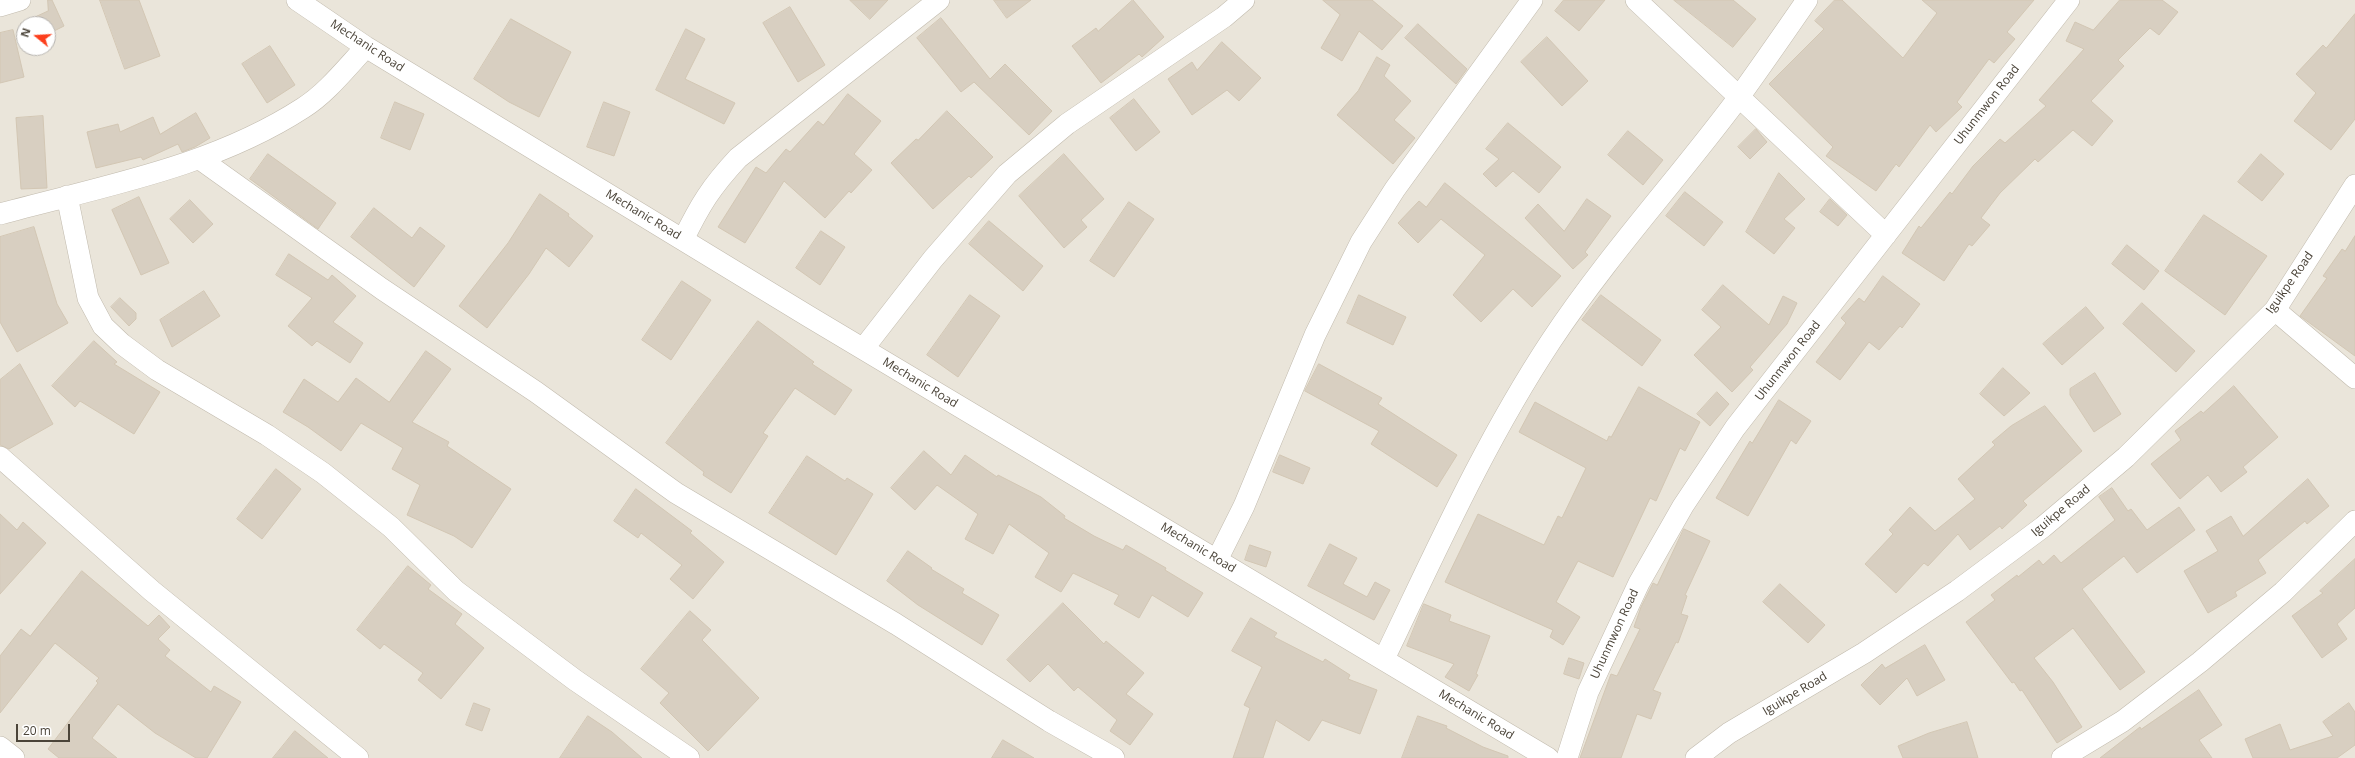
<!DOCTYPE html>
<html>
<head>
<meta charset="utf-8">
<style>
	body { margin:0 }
	#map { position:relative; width:2355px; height:758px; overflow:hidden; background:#f6f3ec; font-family:"Open Sans",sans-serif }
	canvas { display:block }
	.north { position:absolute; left:16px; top:16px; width:40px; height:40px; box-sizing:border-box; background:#fff; border:1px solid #b7b4b0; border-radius:50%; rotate:288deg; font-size:11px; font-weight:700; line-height:16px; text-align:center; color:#4b4439 }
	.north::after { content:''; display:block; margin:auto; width:14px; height:18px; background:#fc3f1d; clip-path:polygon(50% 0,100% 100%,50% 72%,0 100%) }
	.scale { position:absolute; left:16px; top:724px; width:54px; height:18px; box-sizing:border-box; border:2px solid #4b4439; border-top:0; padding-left:5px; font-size:12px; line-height:14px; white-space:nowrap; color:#4b4439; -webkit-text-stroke:3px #fff; paint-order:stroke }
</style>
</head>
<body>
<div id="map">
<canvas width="2355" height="758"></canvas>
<div class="north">N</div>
<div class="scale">20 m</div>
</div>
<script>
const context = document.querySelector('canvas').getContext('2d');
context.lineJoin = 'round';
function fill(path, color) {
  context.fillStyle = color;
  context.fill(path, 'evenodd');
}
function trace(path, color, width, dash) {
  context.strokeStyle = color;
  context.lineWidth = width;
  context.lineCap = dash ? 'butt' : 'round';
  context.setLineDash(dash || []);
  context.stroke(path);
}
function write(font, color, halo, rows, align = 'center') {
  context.font = font + ' "Open Sans",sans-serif';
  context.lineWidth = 3.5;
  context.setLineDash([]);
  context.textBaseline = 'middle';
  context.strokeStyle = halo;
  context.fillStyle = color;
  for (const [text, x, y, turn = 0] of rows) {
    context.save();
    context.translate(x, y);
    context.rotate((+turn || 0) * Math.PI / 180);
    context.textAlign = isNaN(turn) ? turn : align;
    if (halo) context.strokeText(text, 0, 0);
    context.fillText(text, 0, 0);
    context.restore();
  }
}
fill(new Path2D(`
	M0,0H2355V758H0ZM24,24H48V48H24Z`), '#eae5da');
const building = new Path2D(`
	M48,0H52L64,26L48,34V24H20L48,11Z
	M100,0H139L160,56L125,69Z
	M850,0H888L870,19Z
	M994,0H1031L1007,18Z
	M1133,0L1164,37L1142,57L1139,54L1101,83L1072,46L1096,28L1098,31Z
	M1323,0H1372L1403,26L1382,50L1359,31L1342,61L1321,48L1340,15Z
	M1564,0H1605L1579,31L1555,11Z
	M1674,0H1733L1756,19L1733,47Z
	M1835,0H1842L1903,58L1937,13L1922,0H2034L2007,32L2015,39L1994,63L1989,59L1957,102L1962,107L1936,132L1930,125L1899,167L1896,164L1876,191L1826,156L1833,147L1769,84L1824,29L1815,21Z
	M2120,0H2162L2178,12L2159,35L2150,28L2118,60L2124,66L2091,101L2113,121L2092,146L2073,130L2038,162L2035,159L2000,193L1981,218L1990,225L1972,246L1969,244L1944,281L1902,253L1919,226L1921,228L1950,192L1952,194L1973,166L2000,139L2005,143L2046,106L2039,100L2084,49L2066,41L2075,22L2093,30Z
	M790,7L825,65L798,82L763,23Z
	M2355,14V119L2331,150L2294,121L2316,93L2296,74L2323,45L2326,48Z
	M941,18L990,79L1005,64L1052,111L1029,135L974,82L961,92L917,38Z
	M511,19L571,52L539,117L509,102L474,79Z
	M1418,24L1467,69L1456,84L1405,38Z
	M686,29L705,39L685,79L735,103L724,124L656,90Z
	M13,30L24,77L0,83V33Z
	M1547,37L1588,81L1562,106L1521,62Z
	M1222,42L1261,78L1239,101L1227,90L1192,115L1168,79L1192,62L1197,70Z
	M270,46L295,85L267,103L242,64Z
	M1377,57L1390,65L1384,76L1411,101L1394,120L1415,138L1393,164L1337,115L1358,91Z
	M848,94L881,121L854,154L872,170L851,193L849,191L825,218L784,181L745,243L718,227L756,167L766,173L786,149L790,152L818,121L823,125Z
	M1134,99L1160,132L1136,151L1110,118Z
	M395,102L424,114L410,150L381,138Z
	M604,102L630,112L614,156L587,147Z
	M947,111L993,157L971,178L969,176L933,209L891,163L916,139L918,140Z
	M196,113L210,138L195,147L182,152L178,144L143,160L141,157L96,168L87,132L118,124L120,132L153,117L160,134Z
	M43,116L47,188L21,189L16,118Z
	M1508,123L1561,167L1539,193L1513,171L1496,187L1483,174L1499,159L1486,149Z
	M1756,129L1767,142L1750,159L1738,147Z
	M1628,131L1663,160L1643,185L1608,155Z
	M268,154L336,203L318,229L250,179Z
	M1064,154L1104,199L1081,220L1087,227L1064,248L1019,196Z
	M2261,154L2284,174L2262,201L2238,182Z
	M1779,173L1805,199L1784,219L1795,228L1774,254L1746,232Z
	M1445,183L1561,276L1532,307L1513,289L1481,322L1453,295L1485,255L1441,219L1418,243L1398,223L1419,201L1426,207Z
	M1685,192L1723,222L1704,246L1666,216Z
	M540,194L569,214L568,216L593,236L569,267L546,248L529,274L487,328L459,306L508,243Z
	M139,197L169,263L141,275L112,210Z
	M1587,199L1611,216L1585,252L1588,255L1573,269L1525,218L1538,204L1564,231Z
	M1830,199L1847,215L1838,226L1820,212Z
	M190,200L213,224L193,243L170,219Z
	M1129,202L1154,219L1114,277L1090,261Z
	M374,208L412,238L420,227L445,246L414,287L351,237Z
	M2204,215L2267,256L2225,315L2165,271Z
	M989,221L1043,266L1023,291L969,244Z
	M34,227L57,304L68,323L17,352L0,322V237Z
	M821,231L845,247L820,285L796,268Z
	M2355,236V356L2300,316L2327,278L2323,276L2342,249L2345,251Z
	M2127,245L2159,271L2144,290L2112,264Z
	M289,254L328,280L332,275L356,296L333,322L363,343L350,363L317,341L312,346L288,326L312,298L276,275Z
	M1883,276L1920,304L1902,328L1900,326L1879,350L1869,342L1840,380L1816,362L1846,323L1841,318L1859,298L1864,302Z
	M682,281L711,300L671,360L642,340Z
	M1723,285L1769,325L1783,296L1797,303L1787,324L1750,367L1753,370L1732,392L1694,355L1721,327L1702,310Z
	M204,291L220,316L172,347L160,320Z
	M970,295L1000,316L958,377L927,355Z
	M1359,295L1406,317L1393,345L1347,323Z
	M1601,295L1661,340L1642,366L1582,320Z
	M120,298L136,313V319L129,326L111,307Z
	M2142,303L2195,351L2176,372L2123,324Z
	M2086,307L2104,328L2062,365L2043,344Z
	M758,321L814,362L812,364L852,390L835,415L795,388L763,433L768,436L731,493L703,475L704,472L666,443Z
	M94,341L117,362L114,364L160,392L134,434L80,401L75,407L52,386Z
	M426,351L451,369L412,422L449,442L447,446L511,489L472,548L454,536L407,515L420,485L392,469L403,448L361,423L341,451L308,427L283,412L304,379L338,402L356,378L389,402Z
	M20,364L53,424L9,449L0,445V380Z
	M1319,364L1382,398L1378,404L1457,455L1437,487L1371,444L1379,431L1305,391Z
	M2003,368L2030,393L2004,416L1980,394Z
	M2095,373L2121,414L2094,432L2070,395V389Z
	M2234,386L2278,437L2243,467L2247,472L2221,492L2208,475L2180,499L2151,464L2181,440L2175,431L2201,411L2203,413Z
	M1639,387L1700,422L1685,451L1680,448L1656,501L1650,498L1613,577L1578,561L1556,602L1580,617L1563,645L1550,637L1553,630L1445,582L1478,514L1544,545L1558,516L1562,518L1586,468L1519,432L1535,402L1607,441L1609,436L1611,437Z
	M1717,392L1729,404L1710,426L1697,414Z
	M1779,400L1811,421L1796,444L1791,440L1748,516L1716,498L1750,441L1752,443Z
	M2045,406L2082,451L2023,501L2027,505L2002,529L2000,526L1970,550L1958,534L1928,566L1924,563L1896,593L1865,564L1893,534L1889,530L1910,507L1935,531L1975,499L1958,479L1995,445L1992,442L2011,426Z
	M924,451L951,475L965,455L997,477L998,475L1041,497L1065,516L1064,518L1094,536L1123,550L1126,545L1166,568L1165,570L1203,593L1188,617L1152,595L1139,618L1114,604L1119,595L1073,573L1061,592L1035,577L1049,553L1009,524L993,554L965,539L978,514L937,485L915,510L891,488Z
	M1280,455L1310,468L1303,484L1273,472Z
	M807,456L845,481L847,478L873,494L836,555L769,513Z
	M276,469L301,489L262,539L237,519Z
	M2308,479L2329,506L2307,524L2305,521L2258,560L2266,573L2235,592L2237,596L2208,613L2184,571L2218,551L2206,531L2231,516L2243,536Z
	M2112,488L2128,511L2131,509L2147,530L2179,507L2195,530L2137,573L2124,556L2082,589L2145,672L2120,690L2073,628L2034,658L2053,682L2082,727L2057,743L2022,690L2020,691L2014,682L2012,683L1966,622L1995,600L1991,595L2017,575L2018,577L2039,560L2043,565L2054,555L2061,563L2115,520L2099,497Z
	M636,489L692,531L690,533L724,562L693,599L670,579L682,565L641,533L638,538L614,521Z
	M0,514L17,530L23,522L46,543L0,594Z
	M1684,529L1710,541L1685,595L1687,596L1681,614L1688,616L1678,643L1676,642L1653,690L1661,693L1651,719L1637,714L1621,758H1580L1611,674L1617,676L1640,629L1634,627L1641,607L1653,583L1657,585Z
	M1330,544L1357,558L1343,584L1367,597L1375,582L1390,590L1374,620L1308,586Z
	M1250,545L1271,552L1266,567L1245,560Z
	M908,551L932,568L931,569L964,589L962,593L999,615L982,645L918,605L887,581Z
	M2355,559V608L2337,624L2347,639L2322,658L2292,616L2323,593L2320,591Z
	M408,566L431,585L428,589L462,614L455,624L484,648L441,699L418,680L423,673L384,644L380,649L357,630Z
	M82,571L148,626L159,615L170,627L158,639L170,650L165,656L211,692L214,686L241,702L207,758H196L155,733L118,704L92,738L117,758H59L48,749L98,683L96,681L99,678L55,643L0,713V656L21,629L30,636Z
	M1780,584L1825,625L1808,643L1763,602Z
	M1063,603L1104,644L1106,641L1144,673L1126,694L1153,714L1130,745L1110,731L1117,720L1078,687L1074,691L1048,664L1030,682L1007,660Z
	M1424,604L1451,615L1449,621L1490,636L1476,674L1478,675L1469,691L1445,677L1454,664L1407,646Z
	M690,611L711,630L702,640L759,698L708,751L660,703L669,693L641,669Z
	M1251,618L1277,633L1274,637L1323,662L1325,659L1350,675L1348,679L1377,690L1360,734L1322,720L1309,741L1276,720L1263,758H1233L1250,708L1244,705L1262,667L1232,651Z
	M1925,645L1945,680L1917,696L1907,678L1880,705L1861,685L1882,664L1885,668Z
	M1569,658L1584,663L1579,679L1564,674Z
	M2199,690L2222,725L2199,740L2212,758H2100L2140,727L2141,729Z
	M474,703L490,709L482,731L466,725Z
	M2349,703L2355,712V745L2337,758H2253L2245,739L2280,724L2290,750L2333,736L2323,722Z
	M588,716L612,732L642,758H560Z
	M1418,716L1447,726L1446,728L1483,747L1508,756V758H1402Z
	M1967,722L1978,758H1903L1898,746L1929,733Z
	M295,731L328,758H273Z
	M1003,740L1034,758H992Z`);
fill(building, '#d8cfc1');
trace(building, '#d3c7b4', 1);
const minor = new Path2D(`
	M297,0L366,47L808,316L1548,758
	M1636,0L1886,235
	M0,6L20,0
	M200,159L382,289L536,392L676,493L896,624L1049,721L1114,758
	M67,196L88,298L103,326L122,344L157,370L267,435L323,473L391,527L456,591L575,680L689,758
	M0,214C103,186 212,167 303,108C327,93 347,67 366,47
	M683,240C700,205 711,187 738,158L939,0
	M2275,310L2355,378
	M863,349L933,259L1007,174L1067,124L1224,17L1244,0
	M0,457L152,591L358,758
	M1217,560L1244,506L1315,335L1361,242L1395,189L1532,0
	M1384,659C1436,551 1485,441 1551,341C1608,255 1678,179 1739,97C1762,65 1785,32 1807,0
	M0,747L14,758
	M1567,758L1588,692L1639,583L1683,506L1735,428L2069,0
	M1696,758L1729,733L1864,653L1957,591L2043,527L2126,457L2275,310L2355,185
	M2062,758L2123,721L2200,662L2283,592L2355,521`);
trace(minor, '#c2bbae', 22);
trace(minor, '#fff', 21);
write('12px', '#4b4439', '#fff', [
	["Mechanic Road",367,46,33],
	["Uhunmwon Road",1987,105,-52],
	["Mechanic Road",643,215,31],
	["Iguikpe Road",2290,283,-55],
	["Uhunmwon Road",1788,361,-52],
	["Mechanic Road",920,383,31],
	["Iguikpe Road",2061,511,-40],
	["Mechanic Road",1198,548,31],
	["Uhunmwon Road",1615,634,-65],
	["Iguikpe Road",1795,694,-31],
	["Mechanic Road",1476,715,31]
]);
</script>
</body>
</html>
